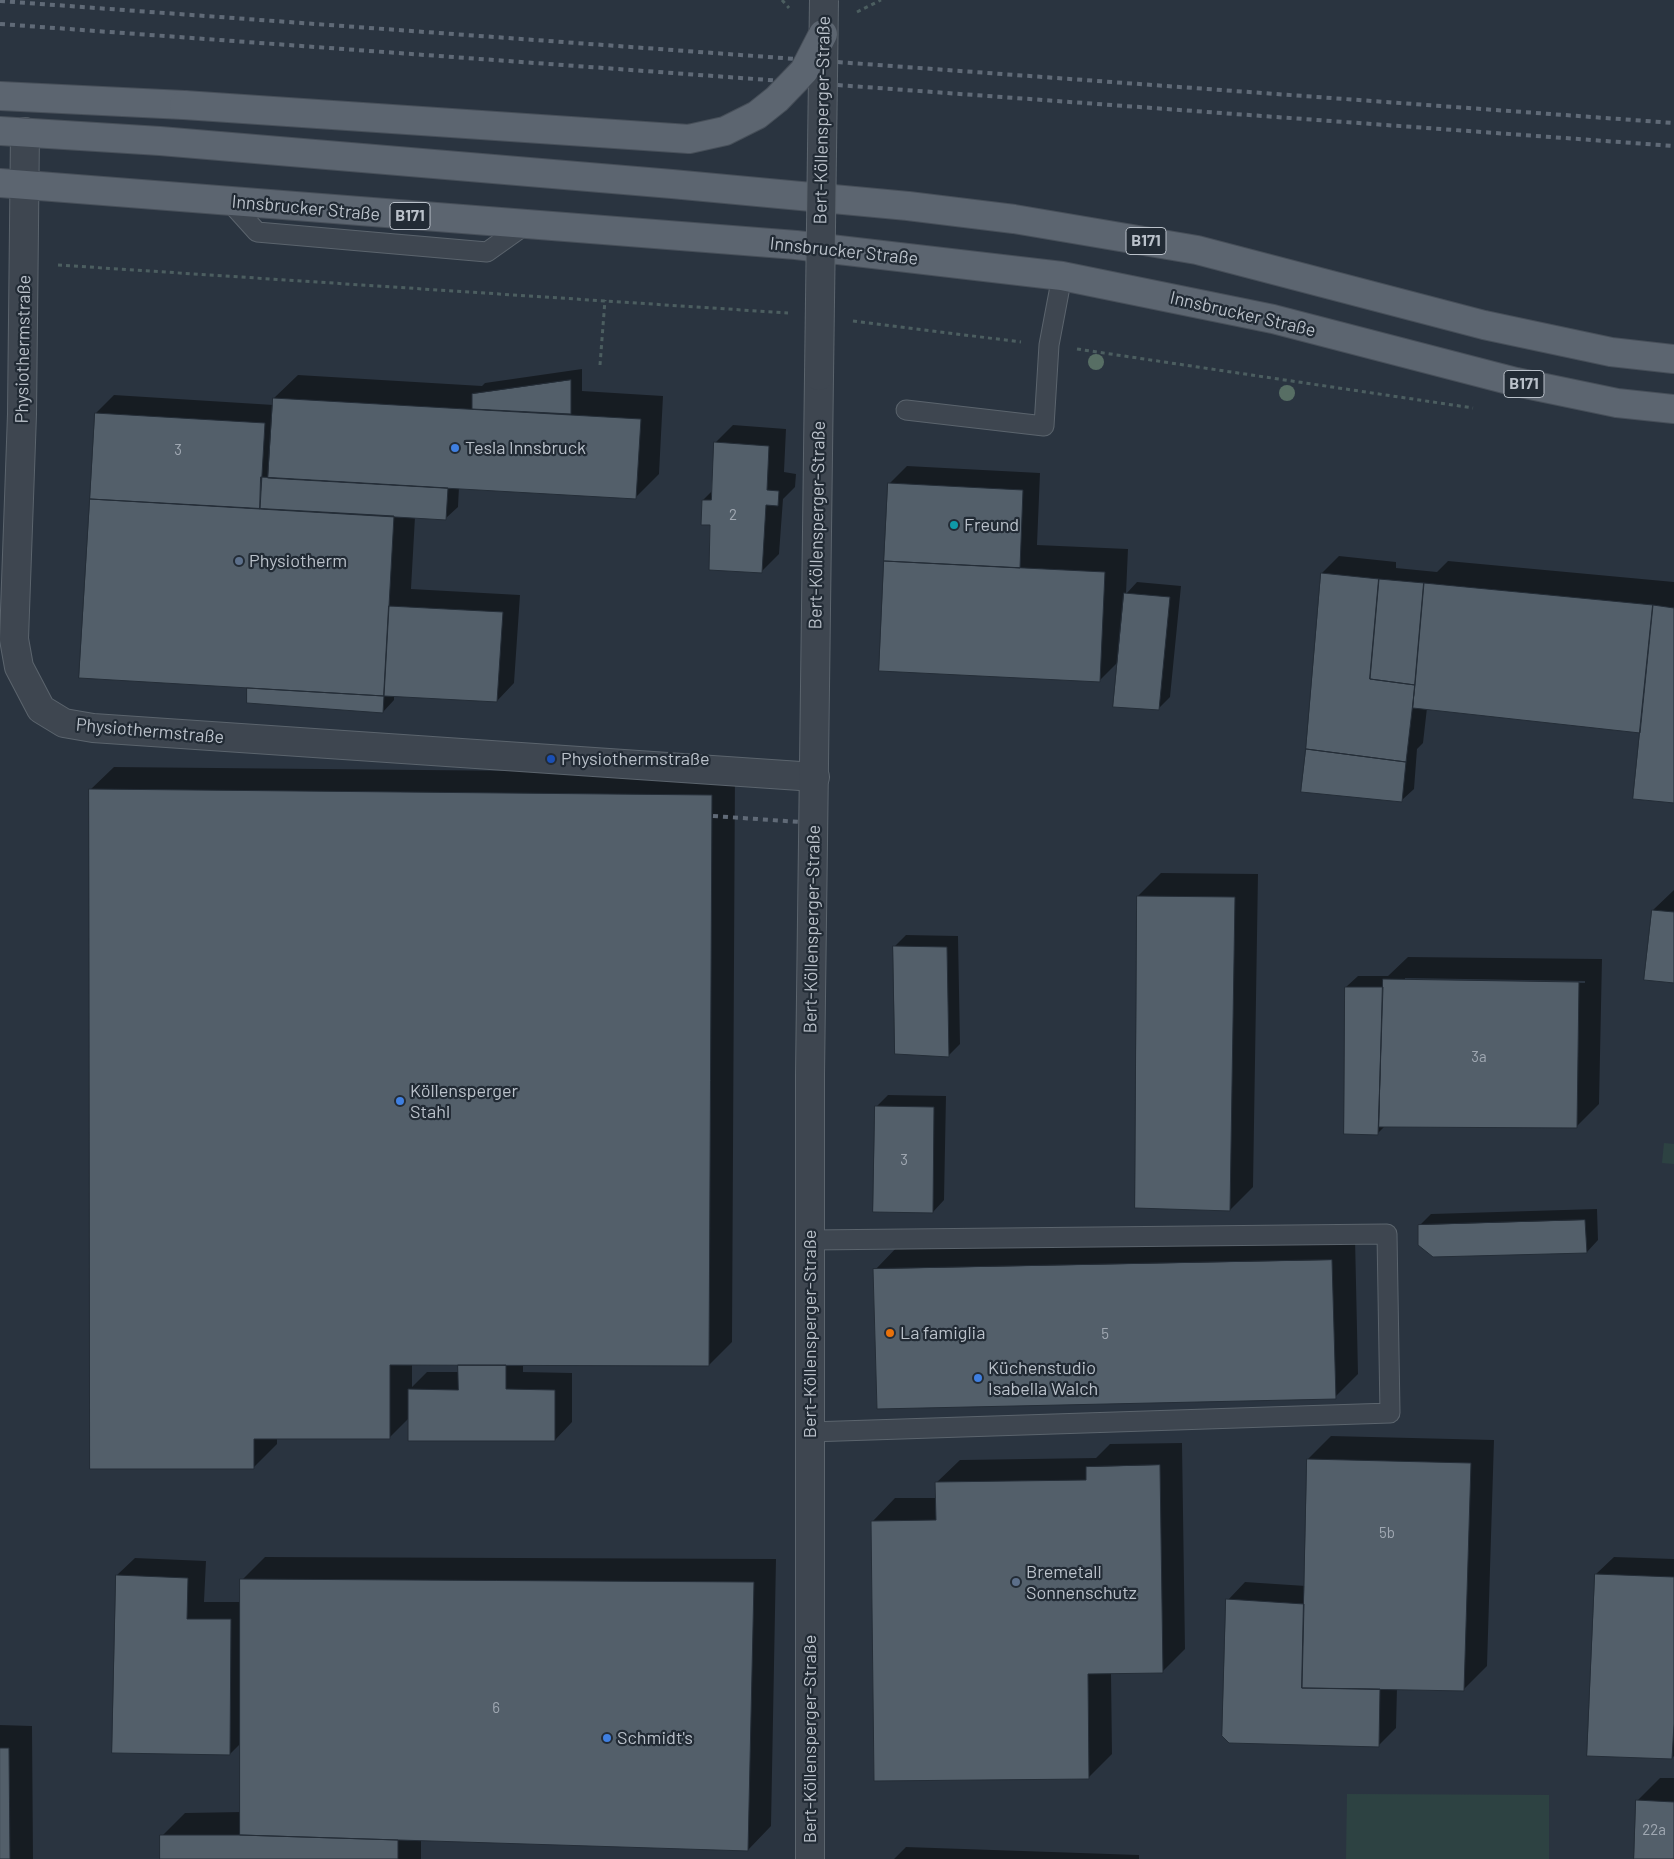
<!DOCTYPE html>
<meta charset="utf-8">
<style>
body{margin:0}
canvas{display:block;background:#2a3440}
</style>
<canvas width="1674" height="1859"></canvas>
<script>
const c = document.querySelector('canvas').getContext('2d');
c.lineJoin = 'round';
function fill(path, color) {
  c.fillStyle = color;
  c.fill(path, 'evenodd');
}
function stroke(path, color, width, dash) {
  c.strokeStyle = color;
  c.lineWidth = width;
  c.lineCap = dash ? 'butt' : 'round';
  c.setLineDash(dash || []);
  c.stroke(path);
}
function label(font, color, halo, rows, align = 'center') {
  c.font = font + ' Barlow,sans-serif';
  c.lineWidth = 4.5;
  c.setLineDash([]);
  c.textBaseline = 'middle';
  c.strokeStyle = halo;
  c.fillStyle = color;
  for (const [text, x, y, turn = 0] of rows) {
    c.save();
    c.translate(x, y);
    c.rotate((+turn || 0) * Math.PI / 180);
    c.textAlign = isNaN(turn) ? turn : align;
    if (halo) c.strokeText(text, 0, 0);
    c.fillText(text, 0, 0);
    c.restore();
  }
}
const green = new Path2D(`
 M 1664,1143 L 1674,1144 L 1674,1164 L 1662,1163 Z
 M 1347,1794 L 1549,1795 L 1549,1859 L 1346,1859 Z`);
const shadow = new Path2D(`
 M 582,369 L 582,391 L 663,396 L 659,474 L 635,498 L 459,487 L 458,507 L 446,518 L 415,517 L 411,589 L 520,595 L 514,683 L 497,701 L 394,695 L 394,700 L 383,712 L 248,702 L 248,687 L 96,413 L 114,395 L 274,405 L 274,398 L 298,375 L 482,386 L 485,383 Z
 M 733,425 L 786,429 L 784,472 L 796,474 L 795,487 L 783,499 L 779,554 L 761,572 L 712,524 L 703,500 L 713,490 L 715,443 Z
 M 907,466 L 1040,473 L 1037,545 L 1128,549 L 1126,594 L 1137,582 L 1181,586 L 1170,697 L 1158,709 L 1119,661 L 1100,680 L 889,484 Z
 M 1339,556 L 1396,562 L 1396,568 L 1437,572 L 1448,561 L 1674,582 L 1674,802 L 1641,732 L 1427,708 L 1423,743 L 1417,749 L 1414,789 L 1402,800 L 1308,749 L 1322,573 Z
 M 114,767 L 735,773 L 732,1342 L 709,1365 L 523,1364 L 523,1372 L 572,1373 L 572,1422 L 555,1440 L 409,1418 L 389,1438 L 277,1438 L 277,1444 L 254,1467 L 90,790 ZM 412,1364 L 459,1364 L 459,1372 L 427,1372 L 412,1387 Z
 M 1161,873 L 1258,874 L 1253,1187 L 1230,1210 L 1138,896 Z
 M 1674,890 L 1674,982 L 1653,910 Z
 M 906,935 L 958,936 L 960,1044 L 948,1056 L 894,947 Z
 M 1408,957 L 1602,959 L 1599,1104 L 1576,1127 L 1385,1126 L 1378,1133 L 1346,987 L 1358,976 L 1388,976 ZM 1405,978 L 1585,981 L 1585,983 L 1405,981 Z
 M 888,1095 L 946,1096 L 944,1200 L 933,1212 L 876,1107 Z
 M 1597,1209 L 1598,1240 L 1587,1252 L 1419,1226 L 1431,1214 Z
 M 1355,1237 L 1358,1374 L 1335,1397 L 875,1270 L 898,1246 Z
 M 1331,1436 L 1494,1440 L 1487,1666 L 1464,1689 L 1397,1688 L 1396,1728 L 1378,1746 L 1228,1600 L 1245,1582 L 1306,1586 L 1308,1459 Z
 M 1182,1443 L 1185,1649 L 1162,1672 L 1111,1672 L 1112,1754 L 1088,1778 L 872,1522 L 895,1498 L 937,1498 L 936,1483 L 960,1460 L 1096,1458 L 1110,1444 Z
 M 265,1557 L 776,1559 L 771,1826 L 748,1850 L 421,1839 L 421,1859 L 161,1859 L 162,1836 L 185,1813 L 242,1812 L 242,1742 L 230,1754 L 117,1575 L 135,1558 L 206,1561 L 204,1602 L 242,1602 L 242,1580 Z
 M 1614,1557 L 1674,1559 L 1674,1756 L 1672,1758 L 1596,1574 Z
 M 0,1725 L 32,1726 L 33,1859 L 0,1859 Z
 M 1660,1778 L 1674,1778 L 1674,1859 L 1635,1859 L 1637,1801 Z
 M 906,1847 L 1139,1855 L 1139,1859 L 894,1859 Z`);
const building = new Path2D(`
 M 571,380 L 571,414 L 472,409 L 472,394 Z
 M 273,398 L 641,419 L 636,499 L 268,478 Z
 M 95,413 L 265,423 L 260,509 L 90,499 Z
 M 714,442 L 769,446 L 767,490 L 779,491 L 778,506 L 766,505 L 762,573 L 709,570 L 710,525 L 701,525 L 702,500 L 711,500 Z
 M 261,477 L 448,488 L 446,520 L 260,509 Z
 M 888,483 L 1023,490 L 1020,568 L 884,561 Z
 M 90,499 L 394,516 L 384,696 L 79,678 Z
 M 884,561 L 1105,572 L 1100,682 L 879,671 Z
 M 1321,573 L 1379,579 L 1370,679 L 1415,685 L 1406,762 L 1306,749 Z
 M 1379,579 L 1424,583 L 1415,685 L 1370,679 Z
 M 1424,583 L 1653,605 L 1640,733 L 1413,708 Z
 M 1124,593 L 1170,597 L 1159,710 L 1113,707 Z
 M 1653,605 L 1674,608 L 1674,803 L 1633,799 Z
 M 389,606 L 503,612 L 497,702 L 384,696 Z
 M 247,688 L 384,696 L 383,713 L 247,703 Z
 M 1306,749 L 1406,762 L 1402,802 L 1301,792 Z
 M 89,789 L 712,795 L 709,1366 L 390,1365 L 390,1439 L 254,1439 L 254,1469 L 90,1469 Z
 M 1137,896 L 1235,897 L 1230,1211 L 1135,1208 Z
 M 1652,910 L 1674,912 L 1674,983 L 1644,980 Z
 M 893,946 L 947,947 L 949,1057 L 895,1054 Z
 M 1383,979 L 1579,982 L 1577,1128 L 1379,1127 Z
 M 1345,987 L 1383,987 L 1378,1135 L 1344,1134 Z
 M 875,1106 L 934,1107 L 933,1213 L 873,1212 Z
 M 1585,1220 L 1587,1253 L 1433,1257 L 1418,1245 L 1418,1225 Z
 M 1332,1260 L 1336,1399 L 877,1409 L 873,1269 Z
 M 458,1365 L 506,1365 L 506,1389 L 555,1390 L 555,1441 L 408,1441 L 408,1389 L 458,1390 Z
 M 1307,1459 L 1471,1463 L 1464,1691 L 1302,1688 Z
 M 1160,1465 L 1163,1673 L 1088,1674 L 1089,1779 L 874,1781 L 871,1521 L 936,1520 L 935,1482 L 1086,1480 L 1086,1467 Z
 M 1595,1574 L 1674,1577 L 1674,1724 L 1672,1759 L 1587,1756 Z
 M 116,1575 L 188,1578 L 187,1619 L 231,1619 L 230,1755 L 112,1753 Z
 M 240,1579 L 754,1582 L 748,1851 L 240,1835 Z
 M 1226,1599 L 1304,1604 L 1302,1688 L 1380,1689 L 1379,1747 L 1229,1743 L 1222,1736 Z
 M 0,1748 L 9,1748 L 10,1859 L 0,1859 Z
 M 1636,1800 L 1674,1802 L 1674,1859 L 1634,1859 Z
 M 160,1835 L 240,1835 L 398,1840 L 398,1859 L 160,1859 Z`);
const path = new Path2D(`
 M 782,0 L 789,8
 M 857,12 L 881,0
 M 58,265 L 788,313
 M 853,321 L 1021,342
 M 1077,349 L 1473,408
 M 600,365 L 605,300`);
const service = new Path2D(`
 M 230,202 L 257,232 L 487,252 L 525,225
 M 906,410 L 1044,426 L 1049,345 L 1062,276
 M 810,1432 L 1390,1413 L 1387,1234 L 810,1240`);
const minor = new Path2D(`
 M 25,132 L 22,414 L 14,639 L 19,667 L 41,709 L 64,723 L 93,728 L 815,777`);
const tertiary = new Path2D(`
 M 810,1859 L 810,1074 L 819,376`);
const primary = new Path2D(`
 M 0,96 L 184,105
 M 0,131 L 160,141 L 672,184 L 908,206 L 1014,219 L 1197,250 L 1484,325 L 1611,352 L 1674,359
 M 0,183 L 796,245 L 1062,276 L 1273,319 L 1516,382 L 1617,403 L 1674,409`);
const rail = new Path2D(`
 M 0,1 L 1674,123
 M 0,24 L 1674,146
 M 713,816 L 800,822`);
const tertiaryBridge = new Path2D(`
 M 819,376 L 824,0`);
const primaryBridge = new Path2D(`
 M 184,105 L 689,139 L 725,131 L 757,115 L 777,99 L 804,71 L 823,34`);
const trees = [
 [1096,362],
 [1287,393]
];
const markers = [
 [455,448,5,"#3f7fe0"],
 [954,525,5,"#0f9aa8"],
 [239,561,5,"#5c6f8a"],
 [551,759,5,"#1a4fb4"],
 [400,1101,5,"#3f7fe0"],
 [890,1333,5,"#e8710a"],
 [978,1378,5,"#3f7fe0"],
 [1016,1582,5,"#5c6f8a"],
 [607,1738,5,"#3f7fe0"]
];
const numberNames = [
 ["3",178,450],
 ["2",733,515],
 ["3a",1479,1057],
 ["3",904,1160],
 ["5",1105,1334],
 ["5b",1387,1533],
 ["6",496,1708],
 ["22a",1654,1830]
];
const shields = [
 [410,216,40],
 [1146,241,40],
 [1524,384,40]
];
const shieldNames = [
 ["B171",410,216],
 ["B171",1146,241],
 ["B171",1524,384]
];
const streetNames = [
 ["Bert-Köllensperger-Straße",822,120,-89],
 ["Innsbrucker Straße",306,208,5],
 ["Innsbrucker Straße",844,251,6],
 ["Innsbrucker Straße",1243,314,13],
 ["Physiothermstraße",23,349,-89],
 ["Bert-Köllensperger-Straße",817,525,-89],
 ["Physiothermstraße",150,731,5],
 ["Bert-Köllensperger-Straße",812,929,-89],
 ["Bert-Köllensperger-Straße",810,1334,-90],
 ["Bert-Köllensperger-Straße",810,1739,-90]
];
const poiNames = [
 ["Tesla Innsbruck",465,448],
 ["Freund",964,525],
 ["Physiotherm",249,561],
 ["Physiothermstraße",561,759],
 ["Köllensperger",410,1091],
 ["Stahl",410,1112],
 ["La famiglia",900,1333],
 ["Küchenstudio",988,1368],
 ["Isabella Walch",988,1389],
 ["Bremetall",1026,1572],
 ["Sonnenschutz",1026,1593],
 ["Schmidt's",617,1738]
];
fill(green, '#2d4242');
fill(shadow, '#0007');
fill(building, '#535f6a');
stroke(building, '#242d37', 1);
stroke(service, '#5b646d', 21);
stroke(minor, '#5b646d', 30);
stroke(tertiary, '#5b646d', 30);
stroke(primary, '#474f59', 30);
stroke(path, '#4c5e60', 3, [4, 4]);
stroke(service, '#3e4650', 19);
stroke(minor, '#3e4650', 28);
stroke(tertiary, '#3e4650', 28);
stroke(primary, '#5c6570', 28);
stroke(rail, '#606a77', 4, [5, 5]);
stroke(tertiaryBridge, '#5b646d', 30, []);
stroke(primaryBridge, '#474f59', 30, []);
stroke(tertiaryBridge, '#3e4650', 28);
stroke(primaryBridge, '#5c6570', 28);
c.fillStyle = '#576e64';
for (const [x, y] of trees) {
  c.beginPath();
  c.arc(x, y, 8, 0, 2 * Math.PI);
  c.fill();
}
for (const [x, y, r, color] of markers) {
  const dot = new Path2D();
  dot.arc(x, y, r, 0, 2 * Math.PI);
  c.fillStyle = color;
  c.fill(dot);
  stroke(dot, '#222b35', 2);
}
label('15px', '#a0a8b2', null, numberNames);
for (const [x, y, w] of shields) {
  const box = new Path2D();
  box.roundRect(x - w / 2, y - 13.5, w, 27, 4);
  c.fillStyle = '#222b35';
  c.fill(box);
  stroke(box, '#bac1ca', 1);
}
label('bold 16px', '#bac1ca', null, shieldNames);
label('18px', '#bac1ca', '#222b35', streetNames);
label('18px', '#bac1ca', '#222b35', poiNames, 'left');
</script>
